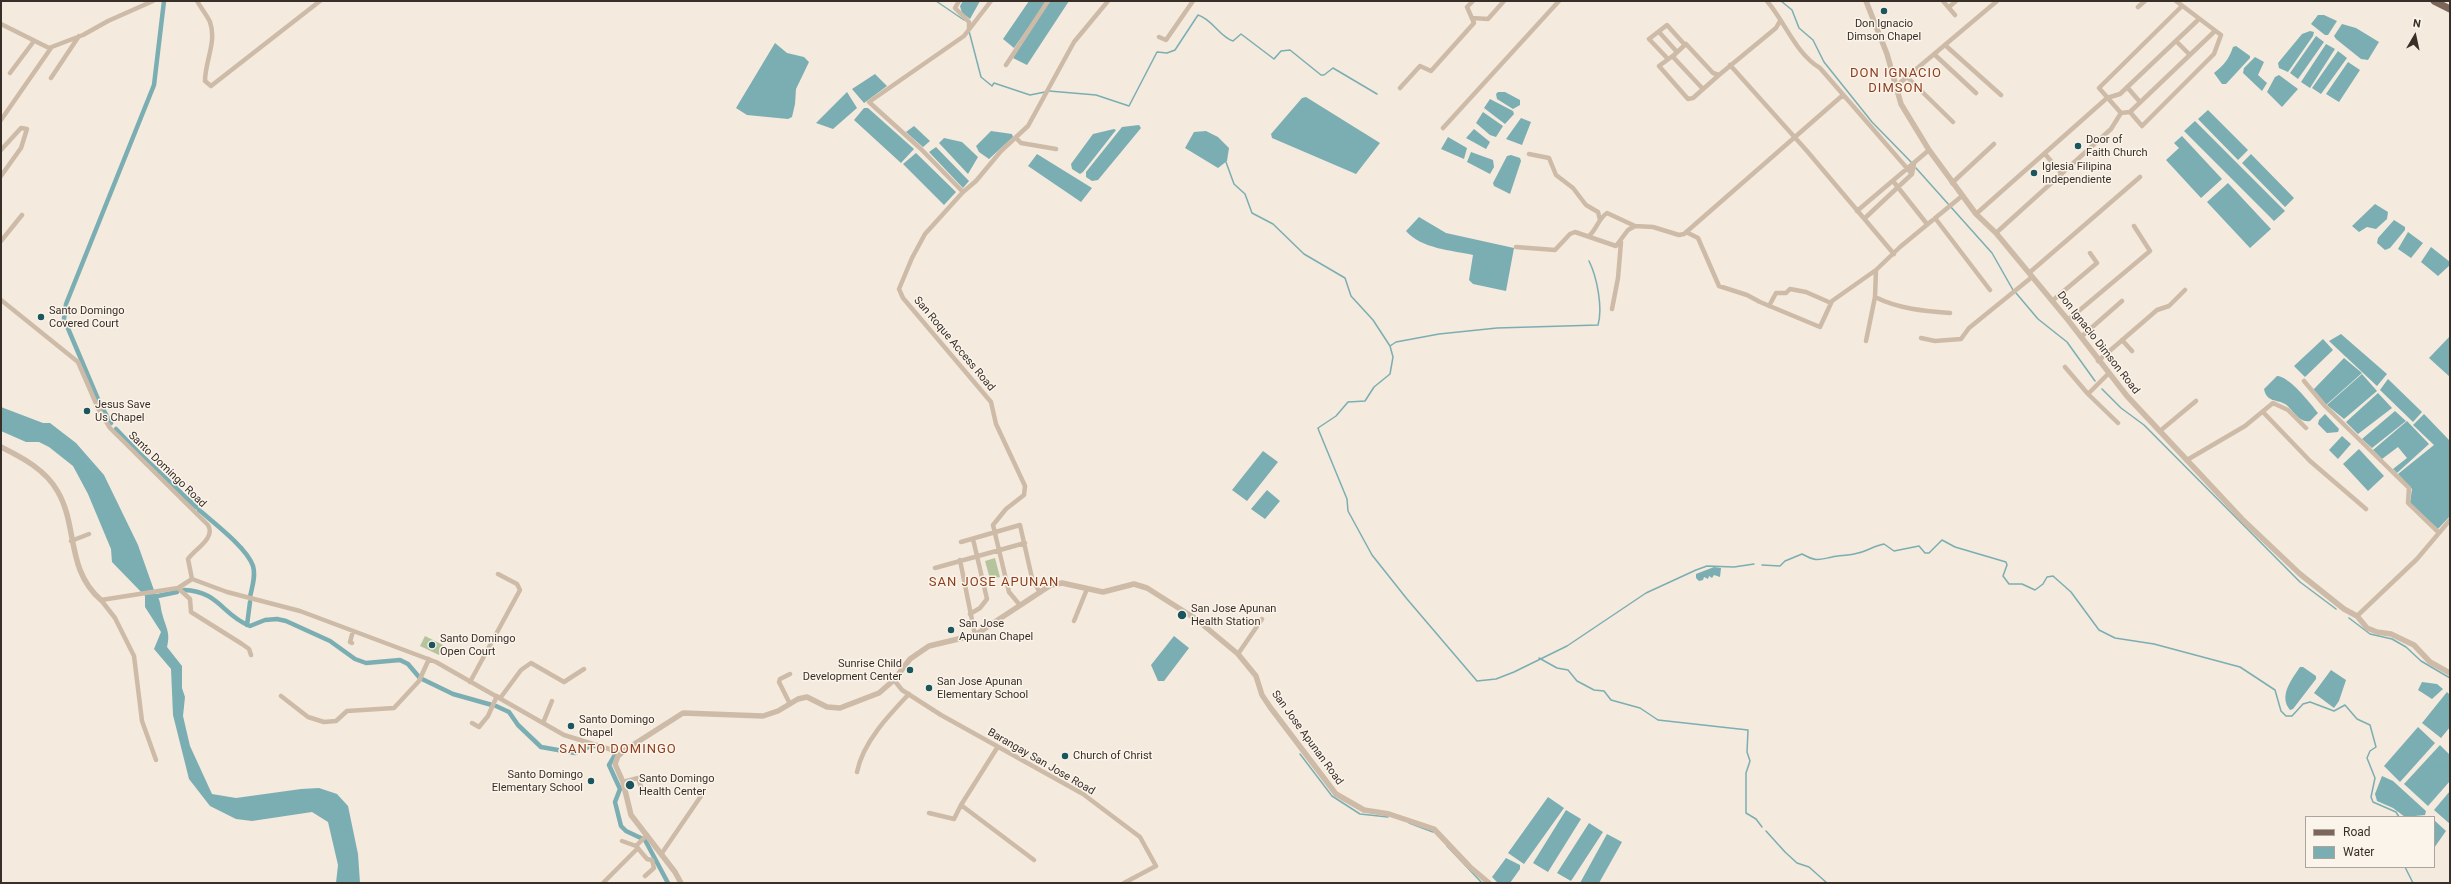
<!DOCTYPE html>
<style>
body{margin:0}
#map{position:relative;width:2451px;height:884px;overflow:hidden;background:#f4eadd;font-family:Roboto,sans-serif}
canvas{display:block}
.frame{position:absolute;inset:0;border:2px solid #392f29;pointer-events:none}
.legend{position:absolute;left:2305px;top:816px;width:130px;height:52px;box-sizing:border-box;background:#fbf4ea;border:1px solid #ada59d;margin:0;padding:5px 7px;list-style:none;font-size:12px;color:#392f29}
.legend li{display:flex;align-items:center;gap:8px;height:20px}
.legend b{width:20px;border:1px solid #ada59d}
.north{position:absolute;left:2395px;top:16px;width:40px;height:40px;-webkit-text-stroke:3px #fbf4ea;paint-order:stroke;rotate:9deg;font-size:11px;font-weight:700;line-height:16px;text-align:center;color:#392f29}
.north::after{content:'';display:block;margin:auto;width:14px;height:18px;background:#392f29;clip-path:polygon(50% 0,100% 100%,50% 72%,0 100%)}
</style>
<div id="map">
<canvas width="2451" height="884"></canvas>
<div class="frame"></div>
<ul class="legend">
<li><b style="height:5px;background:#7c6659"></b>Road</li>
<li><b style="height:11px;background:#7aaeb3"></b>Water</li>
</ul>
<div class="north">N</div>
</div>
<script>
const c = document.querySelector('canvas').getContext('2d');
c.lineJoin = 'round';
function fill(path, color) {
  c.fillStyle = color;
  c.fill(path, 'evenodd');
}
function stroke(path, color, width, dash) {
  c.strokeStyle = color;
  c.lineWidth = width;
  c.lineCap = dash ? 'butt' : 'round';
  c.setLineDash(dash || []);
  c.stroke(path);
}
function label(font, color, halo, rows, align = 'center') {
  c.font = font + ' Roboto,sans-serif';
  c.lineWidth = 3;
  c.setLineDash([]);
  c.textBaseline = 'middle';
  c.strokeStyle = halo;
  c.fillStyle = color;
  for (const [text, x, y, turn = 0] of rows) {
    c.save();
    c.translate(x, y);
    c.rotate((+turn || 0) * Math.PI / 180);
    c.textAlign = isNaN(turn) ? turn : align;
    if (halo) c.strokeText(text, 0, 0);
    c.fillText(text, 0, 0);
    c.restore();
  }
}
const green = new Path2D(`
 M 995,558 L 1000,577 L 990,579 L 985,561 Z
 M 425,636 L 443,645 L 439,655 L 420,646 Z`);
const water = new Path2D(`
 M 963,1 L 980,1 L 970,19 L 962,13 L 960,6 Z
 M 1029,1 L 1047,1 L 1014,48 L 1003,39 Z
 M 1049,1 L 1069,1 L 1027,65 L 1013,58 Z
 M 2318,15 L 2324,15 L 2337,21 L 2328,35 L 2325,35 L 2311,24 Z
 M 2342,24 L 2356,28 L 2379,42 L 2368,60 L 2361,59 L 2336,39 L 2334,36 Z
 M 2310,31 L 2314,32 L 2313,36 L 2288,72 L 2279,68 L 2278,63 L 2302,34 Z
 M 2316,36 L 2324,42 L 2298,79 L 2290,73 Z
 M 775,43 L 787,53 L 804,57 L 809,62 L 796,89 L 795,104 L 792,117 L 788,119 L 747,115 L 736,108 Z
 M 2326,44 L 2335,49 L 2310,88 L 2301,82 Z
 M 2236,46 L 2250,56 L 2250,58 L 2226,84 L 2222,84 L 2214,73 C 2224,65 2229,59 2233,47 Z
 M 2338,51 L 2347,58 L 2321,94 L 2312,88 Z
 M 2255,57 L 2264,62 L 2258,75 L 2267,83 L 2262,91 L 2243,73 L 2244,68 Z
 M 2348,62 L 2360,70 L 2339,102 L 2326,94 Z
 M 875,74 L 887,86 L 864,103 L 852,89 Z
 M 2279,75 L 2298,89 L 2282,107 L 2267,92 L 2275,77 Z
 M 847,92 L 857,108 L 833,129 L 816,123 Z
 M 1498,92 L 1505,92 L 1520,100 L 1520,105 L 1513,109 L 1497,99 L 1496,94 Z
 M 1306,97 L 1380,143 L 1356,174 L 1272,138 L 1271,134 L 1302,98 Z
 M 1490,99 L 1513,111 L 1514,114 L 1505,124 L 1484,108 Z
 M 864,108 L 868,108 L 914,149 L 901,163 L 854,120 Z
 M 2208,110 L 2248,150 L 2238,160 L 2198,119 Z
 M 1483,112 L 1503,126 L 1496,137 L 1490,135 L 1476,123 Z
 M 1521,118 L 1531,122 L 1522,145 L 1506,139 Z
 M 2195,121 L 2285,211 L 2274,221 L 2184,131 Z
 M 1139,125 L 1141,128 L 1098,180 L 1092,181 L 1086,177 L 1086,172 L 1122,127 Z
 M 914,126 L 930,141 L 923,147 L 906,132 Z
 M 1114,129 L 1116,130 L 1083,172 L 1080,174 L 1072,169 L 1071,164 L 1093,134 Z
 M 1474,129 L 1490,142 L 1486,149 L 1466,138 Z
 M 991,131 L 1012,134 L 1013,137 L 989,159 L 979,152 L 976,146 Z
 M 1206,131 L 1218,137 L 1229,148 L 1227,161 L 1218,168 L 1185,148 L 1194,132 Z
 M 2182,136 L 2222,179 L 2201,198 L 2166,160 L 2179,148 L 2174,143 Z
 M 1448,137 L 1467,148 L 1464,159 L 1441,149 Z
 M 944,138 L 962,142 L 978,157 L 968,174 L 939,143 Z
 M 936,147 L 969,181 L 963,188 L 929,152 Z
 M 1471,152 L 1493,160 L 1494,167 L 1490,174 L 1467,162 Z
 M 916,153 L 956,192 L 944,205 L 903,164 Z
 M 1037,154 L 1092,188 L 1081,202 L 1028,166 Z
 M 2251,154 L 2294,198 L 2285,207 L 2242,163 Z
 M 1511,155 L 1520,158 L 1521,161 L 1510,194 L 1494,186 L 1493,183 L 1507,156 Z
 M 2228,183 L 2271,229 L 2250,248 L 2207,202 Z
 M 2375,204 L 2388,212 L 2387,219 L 2376,229 L 2367,227 L 2359,232 L 2352,226 Z
 M 1419,217 L 1446,233 L 1514,248 L 1506,291 L 1473,284 L 1469,280 L 1473,255 C 1451,250 1422,249 1406,231 Z
 M 2394,220 L 2405,227 L 2405,230 L 2390,248 L 2385,250 L 2377,243 L 2378,238 Z
 M 2408,232 L 2423,243 L 2411,258 L 2398,249 Z
 M 2431,247 L 2450,262 L 2450,265 L 2438,276 L 2421,262 Z
 M 2341,334 L 2387,374 L 2377,386 L 2329,341 Z
 M 2450,336 L 2450,377 L 2429,358 Z
 M 2323,339 L 2333,350 L 2305,377 L 2294,366 Z
 M 2344,358 L 2362,373 L 2326,405 L 2313,390 Z
 M 2362,374 L 2377,391 L 2344,419 L 2327,405 Z
 M 2277,376 C 2289,376 2310,403 2318,413 L 2310,421 C 2298,423 2294,410 2285,404 C 2277,399 2267,403 2264,389 Z
 M 2388,379 L 2422,412 L 2413,422 L 2380,390 Z
 M 2378,393 L 2392,408 L 2358,434 L 2346,422 Z
 M 1,407 L 43,423 L 50,423 L 76,443 L 104,475 L 138,545 L 155,593 C 161,600 160,605 162,613 C 165,626 171,632 167,647 L 182,666 L 182,688 L 185,697 L 183,716 L 190,746 L 212,794 L 236,798 L 301,789 L 319,788 L 337,794 L 348,806 L 358,854 L 360,883 L 336,883 L 338,865 L 328,822 L 312,812 L 252,821 L 236,819 L 210,806 L 189,779 L 173,715 L 171,669 L 154,649 L 161,632 L 145,607 L 145,596 L 112,562 L 111,549 L 88,494 L 73,466 L 49,447 L 39,442 L 26,442 L 1,431 Z
 M 2395,411 L 2406,421 L 2372,448 L 2362,439 Z
 M 2325,414 L 2339,429 L 2338,432 L 2327,433 L 2318,424 L 2319,420 Z
 M 2424,414 L 2450,441 L 2450,516 L 2438,529 L 2410,503 L 2412,489 L 2398,474 L 2434,445 L 2413,425 Z
 M 2407,421 L 2429,444 L 2397,473 L 2393,469 L 2407,458 L 2398,447 L 2382,459 L 2373,450 Z
 M 2342,436 L 2351,444 L 2338,459 L 2329,450 Z
 M 2359,449 L 2384,476 L 2368,491 L 2343,464 Z
 M 1263,451 L 1278,462 L 1247,501 L 1232,490 Z
 M 1267,490 L 1280,501 L 1265,519 L 1251,509 Z
 M 1714,567 L 1721,568 L 1720,577 L 1714,575 L 1712,578 L 1709,576 L 1708,579 L 1704,577 L 1703,580 L 1699,581 L 1696,578 L 1696,574 Z
 M 1174,636 L 1189,648 L 1164,681 L 1158,681 L 1151,665 Z
 M 2300,667 L 2303,667 L 2316,676 L 2316,679 L 2293,709 L 2290,710 C 2278,696 2292,679 2300,667 Z
 M 2331,670 L 2346,680 L 2339,701 L 2334,708 L 2314,693 Z
 M 2422,682 L 2437,684 L 2443,689 L 2432,699 L 2418,690 Z
 M 2447,692 L 2450,695 L 2450,727 L 2441,738 L 2422,723 Z
 M 2418,727 L 2435,743 L 2400,782 L 2384,766 Z
 M 2440,745 L 2450,755 L 2450,781 L 2428,806 L 2404,784 Z
 M 2382,776 L 2393,781 L 2426,811 L 2425,815 L 2405,817 L 2393,808 L 2377,801 L 2375,794 Z
 M 2450,791 L 2450,824 L 2434,810 Z
 M 1548,797 L 1564,808 L 1524,864 L 1508,853 Z
 M 1566,810 L 1581,819 L 1548,872 L 1533,863 Z
 M 2434,820 L 2446,831 L 2434,848 Z
 M 1589,823 L 1603,832 L 1571,881 L 1557,873 Z
 M 1607,834 L 1622,842 L 1599,883 L 1580,883 Z
 M 1506,858 L 1520,865 L 1520,869 L 1510,883 L 1498,883 L 1492,877 Z`);
const stream = new Path2D(`
 M 936,1 L 964,20
 M 1781,1 L 1792,10 L 1799,28 L 1813,40 L 1824,62 L 1872,122 L 1912,163
 M 969,31 L 981,77 L 992,86 L 994,83 L 1030,95 L 1045,92
 M 1049,91 L 1096,95 L 1129,106 L 1157,52 L 1167,53 L 1175,50 L 1198,15 C 1212,19 1220,37 1233,41 L 1241,34 L 1274,59 L 1281,51 L 1290,50 L 1321,75 L 1324,75 L 1333,68 L 1377,94
 M 1226,162 L 1234,184 L 1245,194 L 1252,213 L 1273,224 L 1304,254 L 1345,278 L 1351,296 L 1373,320 L 1390,346 L 1396,342 L 1439,334 L 1497,328 L 1598,325 C 1603,308 1597,277 1589,261
 M 1916,168 L 1992,253 L 2013,290
 M 2016,293 L 2038,319 L 2067,342 L 2095,381
 M 1390,346 L 1393,357 L 1390,374 L 1374,387 L 1365,401 L 1348,402 L 1336,416 L 1318,428 L 1319,431 L 1347,499 L 1348,511 L 1372,555 L 1407,599 L 1477,681 L 1496,679 L 1514,672 L 1567,646 L 1646,593 L 1696,570 L 1707,566 L 1734,567 L 1754,564
 M 2102,389 L 2121,408 L 2144,425 L 2300,582 L 2336,609
 M 1762,565 L 1780,566 L 1785,561 L 1802,554 C 1817,562 1818,560 1832,557 C 1840,555 1849,556 1858,553 C 1868,551 1873,546 1884,544 L 1894,551 L 1919,546 L 1925,553 L 1929,553 L 1942,540 L 1955,547 L 2006,562 L 2007,565 L 2003,576 L 2009,584 L 2022,584 L 2035,590 L 2043,584 L 2047,577 L 2053,576 L 2071,592 L 2099,630 L 2115,638 L 2154,644 L 2240,667 L 2275,690 L 2281,711 L 2286,716 L 2292,716 L 2303,704 L 2310,702 L 2334,711 L 2345,705 L 2357,719 L 2370,725 L 2376,747 L 2370,751 L 2367,758 L 2375,778 L 2371,797 L 2373,802 L 2396,812 L 2399,817
 M 2349,618 L 2370,634 L 2392,639 L 2406,647 L 2421,661 L 2450,678
 M 1539,658 L 1557,668 L 1568,670 L 1577,681 L 1594,690 L 1604,691 L 1611,700 L 1640,708 L 1658,720 L 1748,730 L 1747,752 L 1750,761 L 1746,773 L 1746,813 L 1756,819 L 1762,827
 M 1300,754 L 1332,796 L 1360,814 L 1388,817
 M 1409,823 L 1433,832
 M 1766,831 L 1785,852 L 1797,863 L 1809,867 L 1827,883
 M 1447,846 L 1482,883
 M 2405,867 L 2413,883`);
const canal = new Path2D(`
 M 100,404 L 64,319 L 66,304 L 154,85 L 164,1
 M 103,409 L 111,423
 M 116,429 L 139,453
 M 140,454 L 196,507
 M 199,510 C 214,523 247,548 253,566 C 256,576 252,587 250,597
 M 184,590 C 219,591 222,615 250,626 L 265,620 L 277,619 L 286,621 L 330,641 L 355,659 L 366,663 L 400,660 L 408,664 L 419,677
 M 153,597 L 177,592
 M 247,625 L 250,602
 M 422,679 L 453,694 L 492,705
 M 496,706 L 509,712 L 518,725 L 541,747 L 575,753 L 591,746 L 596,746
 M 611,750 L 615,755 L 609,765 L 620,789 L 615,802 L 621,826 L 626,831 L 645,840 L 668,883`);
const minor = new Path2D(`
 M 197,1 C 201,8 207,15 210,22 C 217,42 205,61 205,81 L 211,86 L 320,1
 M 959,1 L 955,8 L 969,22 L 969,29
 M 1767,1 C 1785,22 1796,54 1820,68 L 1912,174
 M 1943,1 L 1955,15
 M 2182,6 L 2099,88 L 2121,113 L 2130,112 L 2215,31
 M 1949,7 L 1956,1
 M 2138,7 L 2145,1
 M 1472,18 L 1488,19 L 1504,1
 M 1,24 L 49,48 L 83,35 L 108,21 L 153,1
 M 1659,32 L 1677,52
 M 1159,37 L 1166,40 L 1193,1
 M 2176,41 L 2190,55
 M 1945,45 L 2001,95
 M 1934,54 L 1976,93
 M 1674,55 L 1659,66 L 1688,99 L 1693,98 L 1719,75
 M 1668,59 L 1649,39 L 1667,25 L 1685,45
 M 1006,65 L 1048,1
 M 1730,65 L 1807,151 L 1894,254
 M 10,73 L 34,41
 M 1907,77 L 1953,122
 M 51,78 L 79,36
 M 1895,87 L 1997,1
 M 2127,87 L 2140,102
 M 1400,88 L 1420,66 L 1431,71 L 1474,23 L 1467,7 L 1473,1
 M 1703,89 L 1674,58 L 1674,55 L 1686,44 L 1713,73 L 1719,75 L 1776,28 L 1780,21
 M 2130,112 L 2142,126 L 2214,54 L 2221,35 L 2176,1
 M 1,120 L 51,48
 M 1443,128 L 1559,1
 M 1016,138 L 1021,143 L 1056,149
 M 1,150 L 21,128 L 27,129 L 21,148 L 1,176
 M 1529,154 L 1549,158 L 1556,175 L 1573,188 L 1586,205 L 1598,212 L 1600,220
 M 2045,154 L 2062,174
 M 1893,181 L 1927,224
 M 1952,183 L 1994,144
 M 963,192 L 921,149 L 869,102 L 964,36 L 991,1
 M 1857,211 L 1929,150
 M 1976,214 L 2107,98 L 2120,94 L 2199,19
 M 1865,218 L 1912,174 L 1914,164
 M 1935,218 L 1990,290
 M 1686,232 L 1698,238 L 1719,286 L 1747,295 L 1760,302 L 1820,327 L 1832,301 L 1876,270 L 1900,247 L 1962,196
 M 1996,233 L 2111,129 L 2121,113
 M 1589,236 C 1597,229 1598,219 1607,213 L 1635,226 L 1653,227 L 1679,235 L 1684,234 L 1843,95
 M 1,241 L 22,215
 M 1516,247 L 1555,250 L 1570,234 L 1575,232 L 1616,246 L 1628,230 L 1635,226
 M 2029,273 L 2140,177
 M 1875,297 C 1899,309 1924,311 1950,313
 M 1,300 L 78,362 L 98,408 L 110,428 L 208,525 C 216,538 195,549 188,559 L 192,579
 M 2052,301 L 2097,263 L 2090,253
 M 1769,306 L 1776,293 L 1786,293 L 1790,289 L 1806,292 L 1831,303
 M 1612,309 L 1618,278 L 1621,242
 M 2068,320 L 2150,251 L 2134,226
 M 2081,337 L 2122,301
 M 1921,338 L 1935,341 L 1961,339 L 1969,328 L 2032,277
 M 2122,340 L 2132,351
 M 1866,341 L 1875,297 L 1876,270
 M 2098,361 L 2157,310 L 2169,306 L 2185,290
 M 2065,367 L 2088,394 L 2118,423
 M 2304,381 L 2325,406 L 2409,488 L 2408,503 L 2438,532
 M 2088,394 L 2108,374
 M 2263,412 L 2310,461 L 2366,509
 M 2160,431 L 2196,401
 M 2187,460 L 2245,426 L 2273,403 L 2288,410 L 2306,428
 M 71,541 L 89,534
 M 961,542 L 1020,525 L 1032,578 L 1039,591
 M 960,560 L 975,635
 M 935,568 L 1025,543
 M 192,579 L 227,592 L 300,611 L 436,662 L 564,735 L 622,753
 M 178,588 L 190,599 L 191,612 L 242,644 L 249,649 L 251,655
 M 101,600 L 115,618 L 134,656 L 142,721 L 156,760
 M 101,600 L 178,588 L 192,579
 M 1019,604 L 1009,592 L 993,525 L 1006,509 L 1024,495 L 1025,486 L 996,424 L 991,402 L 903,298 L 899,289 L 912,258 L 925,234 L 963,192 L 976,181 L 1001,151 L 1028,126 L 1074,42 L 1108,1
 M 970,614 L 980,608 L 987,599 L 973,539
 M 2357,616 L 2417,559 L 2450,520
 M 1074,621 L 1087,589
 M 352,643 L 350,642 L 353,631
 M 1238,654 L 1262,619
 M 894,680 L 902,690 L 941,715 L 1083,794 L 1140,837 L 1156,866 L 1124,883
 M 470,682 L 520,590 L 517,584 L 498,574
 M 281,696 L 308,717 L 324,722 L 336,721 L 347,711 L 394,708 L 419,681 L 429,659
 M 501,697 L 521,670 L 531,663 L 564,682 L 584,669
 M 790,704 L 779,682 L 780,679 L 790,674
 M 472,723 L 479,727 L 488,716 L 497,696
 M 543,723 L 552,701
 M 857,772 C 863,742 889,715 909,694
 M 623,782 L 638,778 L 643,793
 M 961,805 L 1034,860
 M 929,813 L 954,819 L 961,805 L 997,748
 M 622,841 L 636,846
 M 662,853 L 701,796
 M 645,876 L 654,868 L 652,860 L 647,859 L 636,846 L 647,835
 M 603,883 L 638,848`);
const tertiary = new Path2D(`
 M 1866,1 L 1887,54 L 1901,104 L 1929,150 L 1976,214 L 1996,233 L 2068,320 L 2127,396 L 2242,519 L 2300,574 L 2344,609 L 2357,616 L 2367,628 L 2377,632 L 2391,634 L 2414,645 L 2430,662 L 2450,673
 M 1,447 C 23,458 46,470 58,492 C 78,527 66,570 101,600
 M 681,883 L 675,872 L 631,815 L 623,782 L 615,764 L 618,756 L 625,750 L 683,713 L 763,716 L 778,711 L 798,699 L 807,697 L 827,707 L 840,708 L 879,693 L 894,680 L 910,659 L 929,646 L 975,635 L 1051,585 L 1062,583 L 1103,592 L 1134,584 L 1147,588 L 1196,619 L 1238,654 L 1256,676 L 1262,695 L 1270,707 L 1336,794 L 1364,810 L 1389,814 L 1434,829 L 1470,867 L 1489,883`);
const primary = new Path2D(`
 M 2434,1 L 2450,9`);
const markers = [
 [1884,11,4,"#1b565e"],
 [2078,146,4,"#1b565e"],
 [2034,173,4,"#1b565e"],
 [41,317,4,"#1b565e"],
 [87,411,4,"#1b565e"],
 [1182,615,5,"#1b565e"],
 [951,630,4,"#1b565e"],
 [432,645,4,"#1b565e"],
 [910,670,4,"#1b565e"],
 [929,688,4,"#1b565e"],
 [571,726,4,"#1b565e"],
 [1065,756,4,"#1b565e"],
 [591,781,4,"#1b565e"],
 [630,785,5,"#1b565e"]
];
const poiNames = [
 ["Don Ignacio",1884,24,"center"],
 ["Dimson Chapel",1884,37,"center"],
 ["Door of",2086,140],
 ["Faith Church",2086,153],
 ["Iglesia Filipina",2042,167],
 ["Independiente",2042,180],
 ["Santo Domingo",49,311],
 ["Covered Court",49,324],
 ["Jesus Save",95,405],
 ["Us Chapel",95,418],
 ["San Jose Apunan",1191,609],
 ["Health Station",1191,622],
 ["San Jose",959,624],
 ["Apunan Chapel",959,637],
 ["Santo Domingo",440,639],
 ["Open Court",440,652],
 ["Sunrise Child",902,664,"right"],
 ["Development Center",902,677,"right"],
 ["San Jose Apunan",937,682],
 ["Elementary School",937,695],
 ["Santo Domingo",579,720],
 ["Chapel",579,733],
 ["Church of Christ",1073,756],
 ["Santo Domingo",583,775,"right"],
 ["Elementary School",583,788,"right"],
 ["Santo Domingo",639,779],
 ["Health Center",639,792]
];
const streetNames = [
 ["Don Ignacio Dimson Road",2098,343,52],
 ["San Roque Access Road",954,344,50],
 ["Santo Domingo Road",167,470,44],
 ["San Jose Apunan Road",1307,738,54],
 ["Barangay San Jose Road",1041,762,30]
];
const quarterNames = [
 ["DON IGNACIO",1896,74],
 ["DIMSON",1896,89],
 ["SAN JOSE APUNAN",994,583],
 ["SANTO DOMINGO",618,750]
];
fill(green, '#b5c49c');
fill(water, '#7aaeb3');
stroke(stream, '#7aaeb3', 1.5);
stroke(canal, '#7aaeb3', 4.5);
stroke(minor, '#cdbba8', 4.5);
stroke(tertiary, '#cdbba8', 5.5);
stroke(primary, '#7c6659', 7);
for (const [x, y, r, color] of markers) {
  const dot = new Path2D();
  dot.arc(x, y, r, 0, 2 * Math.PI);
  c.fillStyle = color;
  c.fill(dot);
  stroke(dot, '#fbf4ea', 1.5);
}
label('11px', '#392f29', '#fbf4ea', poiNames, 'left');
label('11px', '#392f29', '#fbf4ea', streetNames);
c.letterSpacing = '1px';
label('13px', '#8d3d1d', '#fbf4ea', quarterNames);
c.letterSpacing = '0px';
</script>
